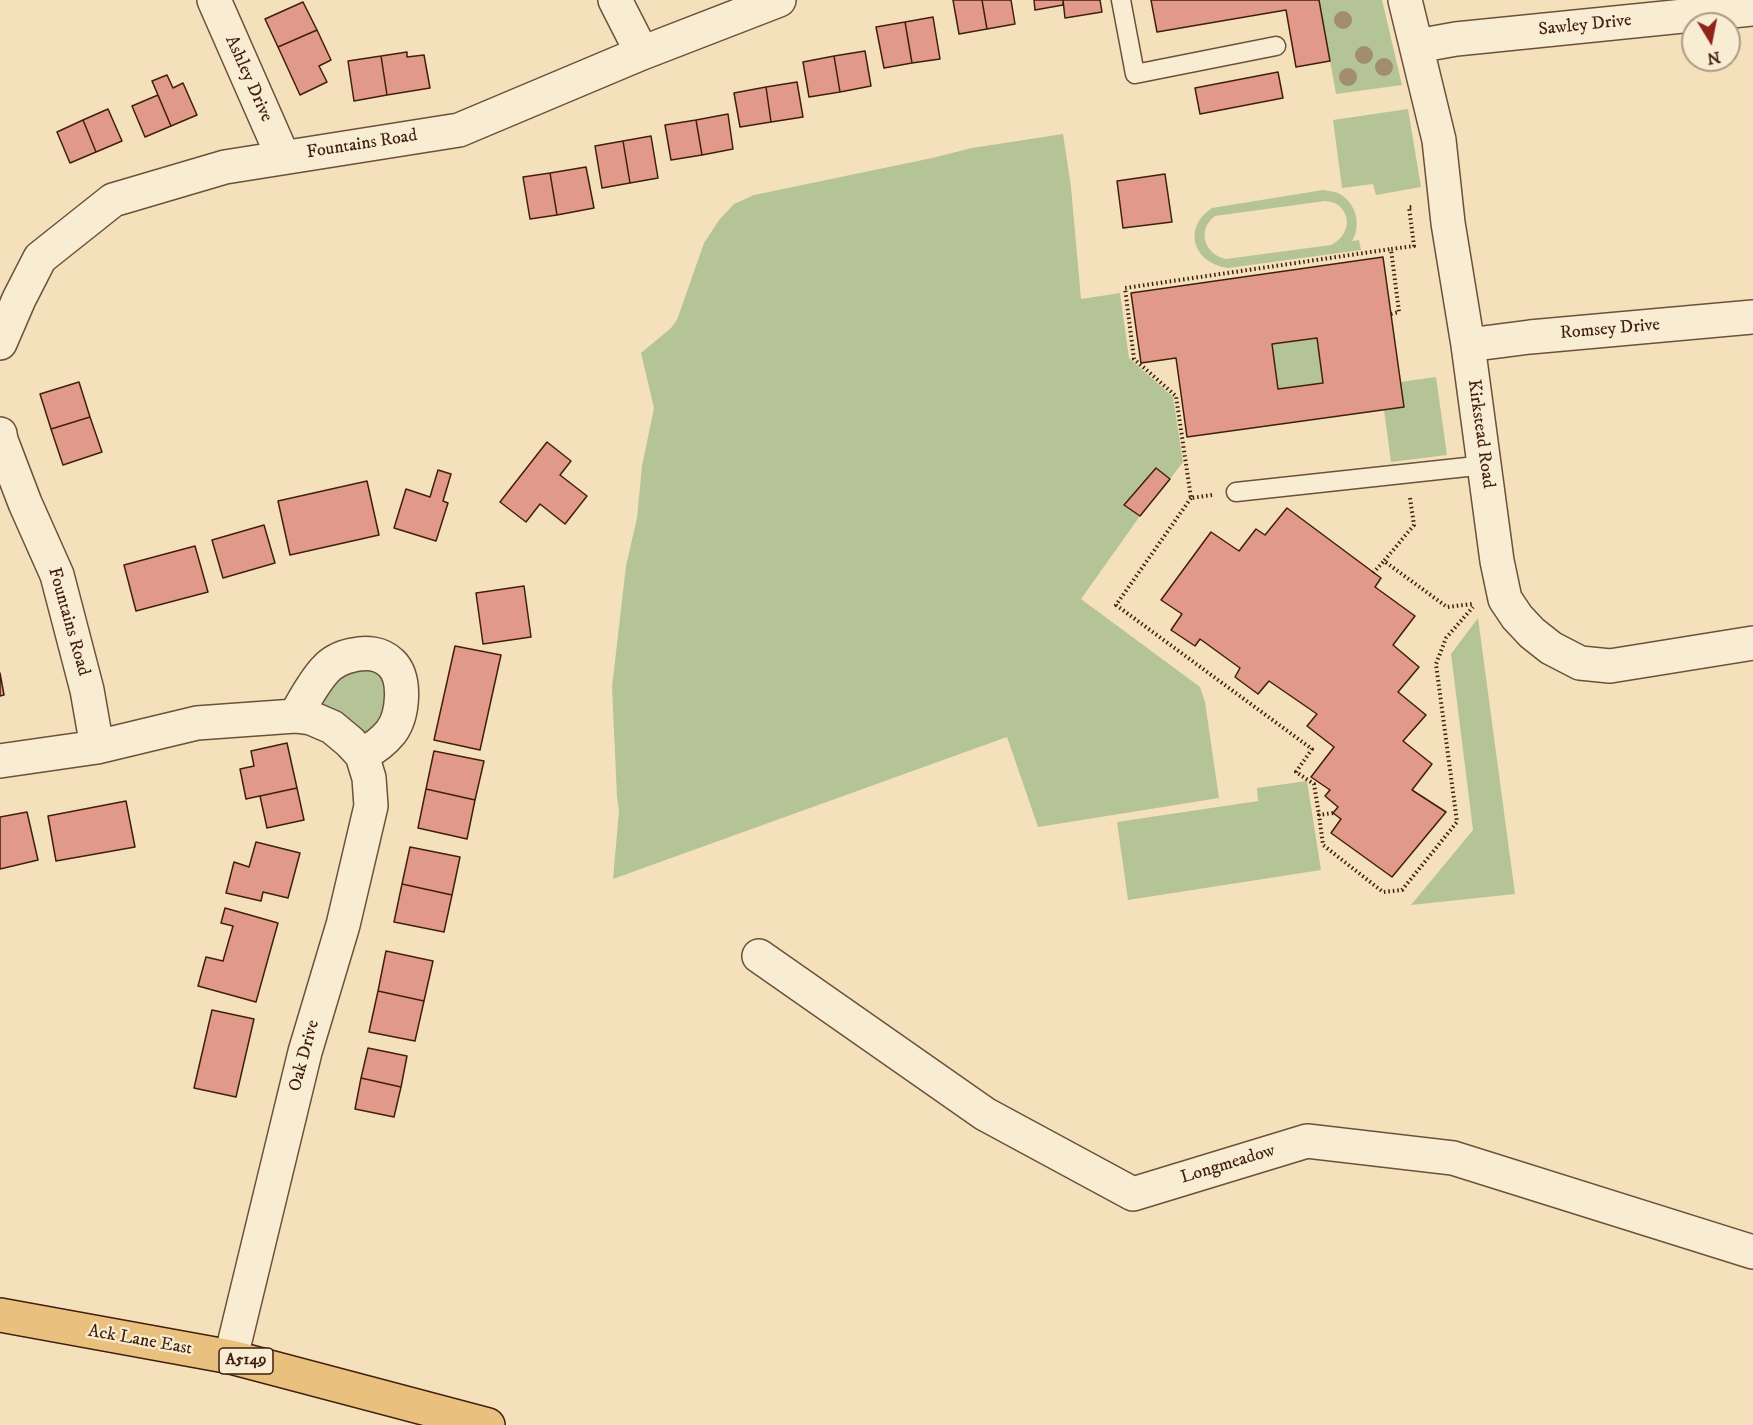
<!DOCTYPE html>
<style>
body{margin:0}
#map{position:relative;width:1753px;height:1425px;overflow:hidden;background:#f4e1bb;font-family:"IM FELL DW Pica",serif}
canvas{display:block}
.north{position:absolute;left:1681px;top:12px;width:60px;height:60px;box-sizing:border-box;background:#f8ecd3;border:2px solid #ae9a84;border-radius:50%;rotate:170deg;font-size:16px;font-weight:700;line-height:24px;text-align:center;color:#401f0e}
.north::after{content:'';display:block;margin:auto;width:21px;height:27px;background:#8f2418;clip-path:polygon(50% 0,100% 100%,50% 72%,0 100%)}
</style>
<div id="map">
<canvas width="1753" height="1425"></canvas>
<div class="north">N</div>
</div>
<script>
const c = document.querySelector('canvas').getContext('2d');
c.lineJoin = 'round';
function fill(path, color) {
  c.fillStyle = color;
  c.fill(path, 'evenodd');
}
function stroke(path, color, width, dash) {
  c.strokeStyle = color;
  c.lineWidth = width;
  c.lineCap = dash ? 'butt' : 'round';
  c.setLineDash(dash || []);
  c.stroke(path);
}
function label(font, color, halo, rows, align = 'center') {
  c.font = font + ' "IM FELL DW Pica",serif';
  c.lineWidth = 4.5;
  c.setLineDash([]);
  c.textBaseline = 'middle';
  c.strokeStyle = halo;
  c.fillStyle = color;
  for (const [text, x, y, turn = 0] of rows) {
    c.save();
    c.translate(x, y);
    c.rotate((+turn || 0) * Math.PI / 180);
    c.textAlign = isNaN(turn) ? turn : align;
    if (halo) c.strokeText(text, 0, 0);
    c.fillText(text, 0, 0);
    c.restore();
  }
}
const green = new Path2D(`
 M 1319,0 L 1382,0 L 1402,85 L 1336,94 Z
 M 1408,109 L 1421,187 L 1376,195 L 1373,184 L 1342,188 L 1333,120 Z
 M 1063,134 L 1071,187 L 1081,299 L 1120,293 L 1129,358 L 1173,397 L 1183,462 L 1170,479 L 1156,468 L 1125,505 L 1140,516 L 1081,599 L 1200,687 L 1205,702 L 1219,798 L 1038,827 L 1007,737 L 613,879 L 619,811 L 617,797 L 612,687 L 626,566 L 637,518 L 642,466 L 654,408 L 641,353 L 671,328 L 677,320 L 704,243 L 719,220 L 734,204 L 754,195 L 932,158 L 972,148 Z
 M 1323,190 C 1327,191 1333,191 1338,193 C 1356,202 1362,225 1352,241 L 1359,240 L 1361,250 L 1228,268 C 1193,263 1182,228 1212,208 ZM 1325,201 C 1352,203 1354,234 1331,245 L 1226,259 C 1205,255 1196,230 1215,216 Z
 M 1317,338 L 1323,383 L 1278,389 L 1272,344 Z
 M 1436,377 L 1447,455 L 1391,462 L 1384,410 L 1404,407 L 1400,382 Z
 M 1478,618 L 1515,894 L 1411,905 L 1473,830 L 1451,654 Z
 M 392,663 L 379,745 L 311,718 L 326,669 Z
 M 1307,781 L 1321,870 L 1128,900 L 1117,822 L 1258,801 L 1257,788 Z`);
const building = new Path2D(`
 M 953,0 L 982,0 L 987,29 L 959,34 Z
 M 982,0 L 1011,0 L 1015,24 L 987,29 Z
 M 1034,0 L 1063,0 L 1063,5 L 1035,10 Z
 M 1063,0 L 1100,0 L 1102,12 L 1065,18 Z
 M 1151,0 L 1319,0 L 1330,61 L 1296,67 L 1286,10 L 1157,32 Z
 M 303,2 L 317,30 L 278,47 L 265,19 Z
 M 933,17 L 940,59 L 912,63 L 905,22 Z
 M 905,22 L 912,63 L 884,68 L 876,27 Z
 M 317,30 L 331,60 L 319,66 L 327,82 L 300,95 L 278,47 Z
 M 865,51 L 871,86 L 840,92 L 834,56 Z
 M 407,52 L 407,57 L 424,55 L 430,88 L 387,95 L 381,56 Z
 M 381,56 L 387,95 L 354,101 L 348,61 Z
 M 834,56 L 840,92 L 809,97 L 803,62 Z
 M 1278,72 L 1283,98 L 1200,114 L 1195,88 Z
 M 167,75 L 173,88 L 183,83 L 197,115 L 171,126 L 152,81 Z
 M 797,82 L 803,117 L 771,122 L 766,87 Z
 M 766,87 L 771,122 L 740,127 L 734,93 Z
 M 158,95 L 171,126 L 145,137 L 132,106 Z
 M 108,109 L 122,141 L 96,152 L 83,120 Z
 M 728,114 L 733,149 L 702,155 L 696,120 Z
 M 83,120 L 96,152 L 70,163 L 57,132 Z
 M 696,120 L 702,155 L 671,160 L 665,125 Z
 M 651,136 L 658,178 L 630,183 L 623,141 Z
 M 623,141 L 630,183 L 602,188 L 595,146 Z
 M 586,167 L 594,208 L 557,215 L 550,173 Z
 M 550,173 L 557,215 L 530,219 L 523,177 Z
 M 1165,174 L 1172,222 L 1123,228 L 1117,181 Z
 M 1383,257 L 1404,407 L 1187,437 L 1176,358 L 1141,363 L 1131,293 ZM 1317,338 L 1323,383 L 1278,389 L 1272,344 Z
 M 79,382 L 90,417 L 51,429 L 40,394 Z
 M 90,417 L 102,452 L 63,465 L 51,429 Z
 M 547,442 L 571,461 L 560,475 L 587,496 L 565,524 L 540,504 L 526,522 L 500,502 Z
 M 1156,468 L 1170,479 L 1140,516 L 1124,505 Z
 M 438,470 L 451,474 L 443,501 L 448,503 L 436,541 L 394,528 L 406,489 L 430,497 Z
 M 367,481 L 379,535 L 290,555 L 278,501 Z
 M 1287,508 L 1381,578 L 1375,587 L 1415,616 L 1393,645 L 1419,667 L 1398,692 L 1426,715 L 1403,741 L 1432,764 L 1412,790 L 1446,812 L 1392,877 L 1331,833 L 1341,819 L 1333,813 L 1338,807 L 1325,796 L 1330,790 L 1311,777 L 1334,747 L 1307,726 L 1317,714 L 1269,681 L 1258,694 L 1235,677 L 1240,668 L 1200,639 L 1195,646 L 1171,630 L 1182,614 L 1161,600 L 1211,532 L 1239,551 L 1256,529 L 1265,535 Z
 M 264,525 L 275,563 L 223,578 L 212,540 Z
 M 195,546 L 208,592 L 136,611 L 124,565 Z
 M 524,586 L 531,637 L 483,644 L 476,593 Z
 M 455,646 L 501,655 L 480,750 L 434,740 Z
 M 0,673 L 4,695 L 0,696 Z
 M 287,743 L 297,788 L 246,799 L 240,769 L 254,766 L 251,751 Z
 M 434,751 L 484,761 L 475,800 L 426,789 Z
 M 297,788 L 304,820 L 267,828 L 260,796 Z
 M 426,789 L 475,800 L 467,839 L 418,828 Z
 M 126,801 L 135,847 L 56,861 L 48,816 Z
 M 27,812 L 38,860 L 0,869 L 0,817 Z
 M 256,842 L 300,853 L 288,898 L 263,892 L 261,901 L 226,893 L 234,862 L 249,867 Z
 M 410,847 L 460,857 L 452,895 L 402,884 Z
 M 402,884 L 452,895 L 444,932 L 394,922 Z
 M 225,908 L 278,923 L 256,1002 L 198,986 L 206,957 L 223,961 L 233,926 L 221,923 Z
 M 386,951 L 433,961 L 424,1001 L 378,991 Z
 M 378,991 L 424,1001 L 415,1041 L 369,1032 Z
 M 212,1010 L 254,1019 L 236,1097 L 194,1088 Z
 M 368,1048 L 407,1056 L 401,1087 L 361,1078 Z
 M 361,1078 L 401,1087 L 394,1117 L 355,1109 Z`);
const path = new Path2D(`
 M 1391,314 L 1399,312 L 1391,249 L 1414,246 L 1409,207 L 1412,207
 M 1212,495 L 1191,498 L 1176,396 L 1134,359 L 1125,288 L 1391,249
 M 1191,498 L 1116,605 L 1312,749 L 1296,772 L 1314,784 L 1319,815
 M 1410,498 L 1414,525 L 1384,561 L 1447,607 L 1472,604
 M 1373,573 L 1384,561
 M 1333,813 L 1319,815 L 1323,845 L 1383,892 L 1402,890 L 1457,822 L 1436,664 L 1446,638 L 1473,607`);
const service = new Path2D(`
 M 1121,0 L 1135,74 L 1276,46
 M 1236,492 L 1485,465`);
const minor = new Path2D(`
 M 214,0 L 283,157
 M 615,0 L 642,53
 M 1405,0 L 1439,140 L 1448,223 L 1468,345 L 1497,561 L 1505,599 L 1517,617 L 1532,633 L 1551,648 L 1580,663 L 1610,666 L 1753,643
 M 1417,46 L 1456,39 L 1753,9
 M 0,343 L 19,299 L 40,258 L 113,200 L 225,167 L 459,130 L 642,53 L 779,0
 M 1468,345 L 1530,337 L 1753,317
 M 0,434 L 1,440 L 25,503 L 57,575 L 87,690 L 97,747
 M 295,716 C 304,701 313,683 325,670 C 332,662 343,657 353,655 C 366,652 381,653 391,663 C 407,678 403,716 391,732 C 383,742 373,749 362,755
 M 0,761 L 97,747 L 197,723 L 295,716 L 311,718 L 332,727 L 350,742 L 362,755 L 369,778 L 371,806 L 343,925 L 305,1052 L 231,1357
 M 759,956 L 985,1114 L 1133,1194 L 1307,1141 L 1453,1158 L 1753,1252`);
const primary = new Path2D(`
 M 0,1315 L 231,1357 L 488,1425`);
const trees = [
 [1343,20],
 [1364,55],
 [1384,67],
 [1348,77]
];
const shields = [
 [246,1361,54]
];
const shieldNames = [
 ["A5149",246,1361]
];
const streetNames = [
 ["Sawley Drive",1585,26,-6],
 ["Ashley Drive",248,79,66],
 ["Fountains Road",362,145,-9],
 ["Romsey Drive",1610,330,-5],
 ["Kirkstead Road",1480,434,82],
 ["Fountains Road",68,622,74],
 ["Oak Drive",305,1056,-75],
 ["Longmeadow",1228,1165,-17],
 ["Ack Lane East",140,1341,10]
];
fill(green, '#b5c496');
fill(building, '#e1998a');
stroke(building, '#401f0e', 1.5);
stroke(service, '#6d5039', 21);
stroke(minor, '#6d5039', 36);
stroke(primary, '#401f0e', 36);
stroke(path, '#401f0e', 4, [1.5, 3]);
stroke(service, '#f8ecd3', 18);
stroke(minor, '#f8ecd3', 33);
stroke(primary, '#eac07e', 33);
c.fillStyle = '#a18d6f';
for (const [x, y] of trees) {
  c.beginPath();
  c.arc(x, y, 9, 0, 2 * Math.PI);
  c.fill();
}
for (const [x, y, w] of shields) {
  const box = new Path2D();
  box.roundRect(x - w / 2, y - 13, w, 26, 4.5);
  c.fillStyle = '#f8ecd3';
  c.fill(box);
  stroke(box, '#401f0e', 1.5);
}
label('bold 16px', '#401f0e', null, shieldNames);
label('18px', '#401f0e', '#f8ecd3', streetNames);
</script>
